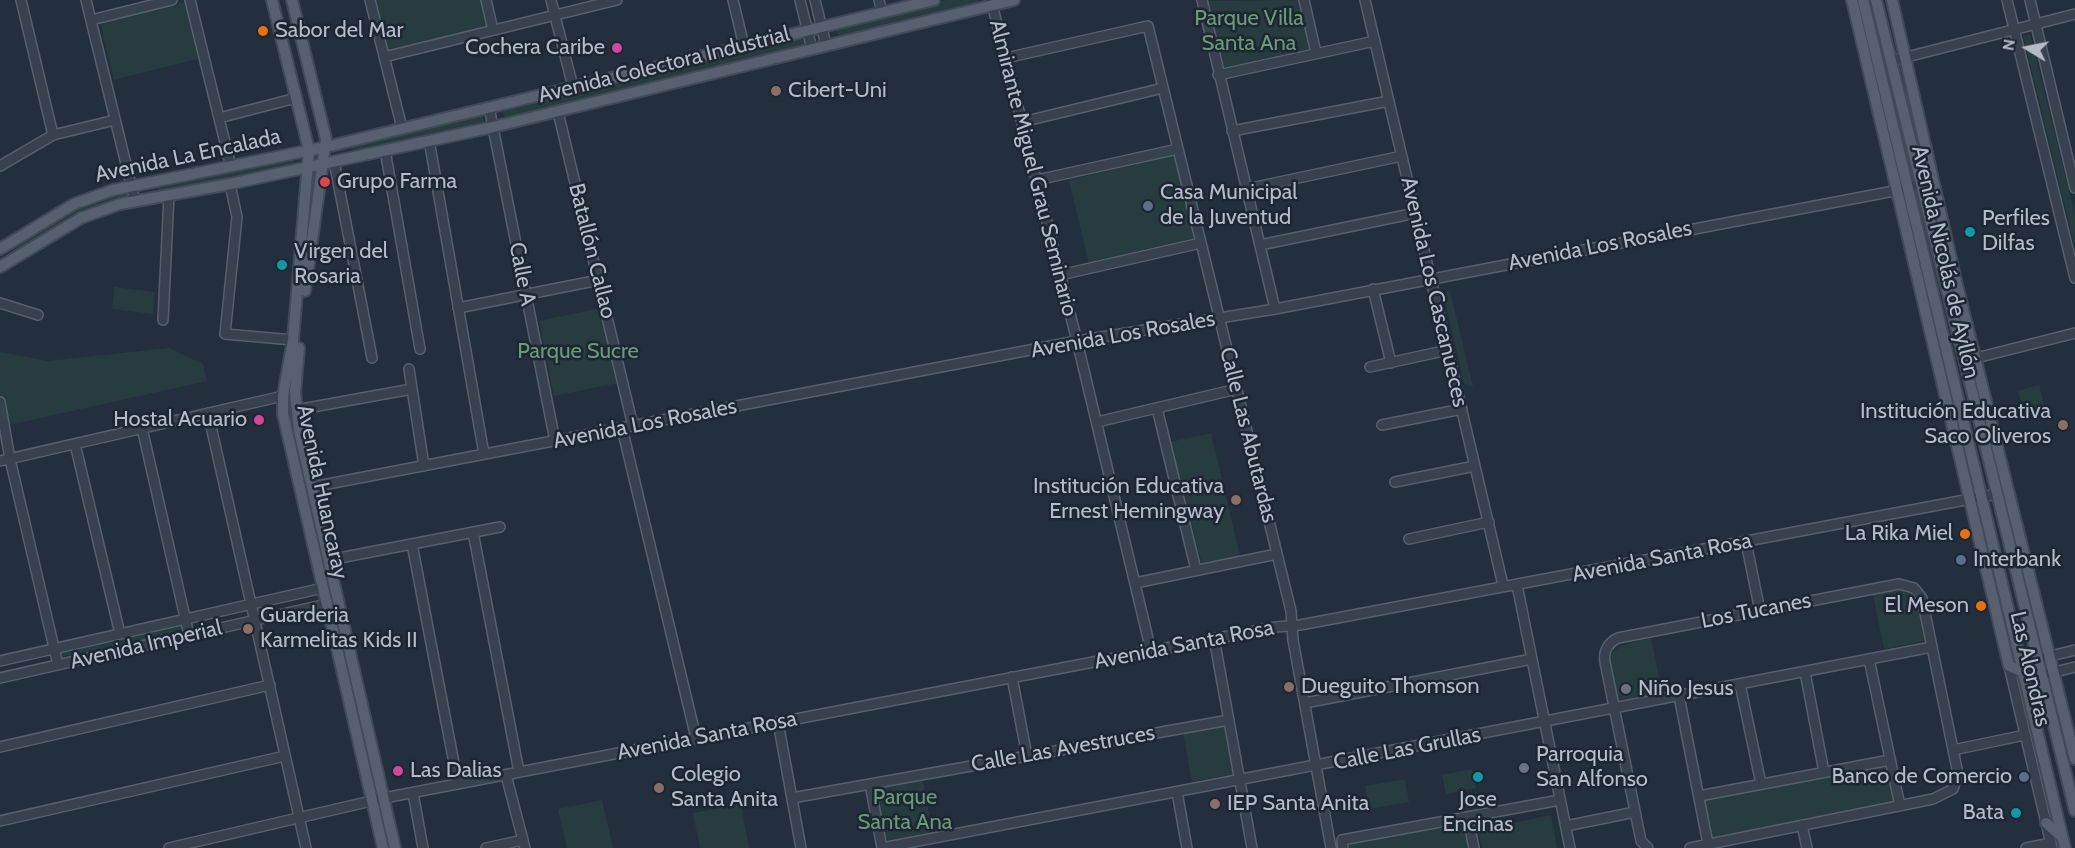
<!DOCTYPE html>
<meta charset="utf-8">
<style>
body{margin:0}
#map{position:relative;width:2075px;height:848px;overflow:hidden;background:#242f3e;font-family:Cabin,sans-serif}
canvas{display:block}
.north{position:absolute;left:1997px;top:18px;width:60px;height:60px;-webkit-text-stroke:4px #1d2633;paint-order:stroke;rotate:280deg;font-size:16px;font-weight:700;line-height:24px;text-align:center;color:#b4bcc9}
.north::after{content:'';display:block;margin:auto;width:21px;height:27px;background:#b4bcc9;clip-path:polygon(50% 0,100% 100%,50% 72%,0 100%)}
</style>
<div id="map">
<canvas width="2075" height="848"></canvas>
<div class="north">N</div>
</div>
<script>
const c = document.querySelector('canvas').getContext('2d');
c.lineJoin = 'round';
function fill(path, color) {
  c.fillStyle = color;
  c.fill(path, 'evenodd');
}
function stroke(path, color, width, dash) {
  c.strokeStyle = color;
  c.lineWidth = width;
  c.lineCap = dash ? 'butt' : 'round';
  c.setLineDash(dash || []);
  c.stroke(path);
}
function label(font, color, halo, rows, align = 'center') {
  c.font = font + ' Cabin,sans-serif';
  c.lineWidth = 5;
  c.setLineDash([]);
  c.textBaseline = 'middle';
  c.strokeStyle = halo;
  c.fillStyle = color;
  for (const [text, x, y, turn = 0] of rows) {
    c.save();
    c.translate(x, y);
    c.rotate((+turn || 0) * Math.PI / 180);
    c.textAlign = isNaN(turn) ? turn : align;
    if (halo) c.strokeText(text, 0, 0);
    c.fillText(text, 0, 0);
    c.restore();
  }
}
const green = new Path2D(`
 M 375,0 L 482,0 L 489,26 L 387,51 Z
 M 947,0 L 978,0 L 979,4 L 839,37 L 835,29 Z
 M 1299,0 L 1310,50 L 1222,69 L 1207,1 Z
 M 185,2 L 198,59 L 114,80 L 100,22 Z
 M 2030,34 L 2075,215 L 2075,247 L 2023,36 Z
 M 801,36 L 805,45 L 506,119 L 502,112 Z
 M 482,115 L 485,125 L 353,153 L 352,146 Z
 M 1174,155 L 1194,239 L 1089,264 L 1069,180 Z
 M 293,158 L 294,164 L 159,192 L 157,185 Z
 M 128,191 L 131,197 L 69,218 L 17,250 L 14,245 L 69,211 Z
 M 114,287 L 155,292 L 153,314 L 112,309 Z
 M 1450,291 L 1473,387 L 1464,383 L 1443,292 Z
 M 600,308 L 618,383 L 554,396 L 539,321 Z
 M 169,348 L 203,364 L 207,381 L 4,426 L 0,411 L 0,352 L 48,361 Z
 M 2039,385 L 2046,412 L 2024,418 L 2018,391 Z
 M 1211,433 L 1240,556 L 1202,564 L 1170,442 Z
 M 1899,589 C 1923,591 1922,617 1927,637 L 1924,641 L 1884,649 L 1873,594 Z
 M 182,624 L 181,632 L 61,657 L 62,650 Z
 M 1651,638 L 1662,693 L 1617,700 C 1607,653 1600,649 1651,638 Z
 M 1224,725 L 1233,774 L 1192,782 L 1183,732 Z
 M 1884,764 L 1889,767 L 1895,799 L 1892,804 L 1716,840 L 1710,836 L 1702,802 L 1705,798 Z
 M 1472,769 L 1476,788 L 1446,794 L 1442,775 Z
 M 1405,779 L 1409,802 L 1369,809 L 1365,786 Z
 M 923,781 L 932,832 L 889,840 L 886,838 L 877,792 L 879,788 Z
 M 602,800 L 613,848 L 567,848 L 558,809 Z
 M 741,804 L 749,848 L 700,848 L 693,813 Z
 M 1551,815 L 1557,848 L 1482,848 L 1478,830 Z
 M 1465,821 L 1470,848 L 1347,848 L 1346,846 Z`);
const minor = new Path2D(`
 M 21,0 L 53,135
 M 86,0 L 135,201
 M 190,0 L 231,167
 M 370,0 L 402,128
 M 486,0 L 493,30
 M 551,0 L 573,87
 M 733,0 L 744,46
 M 800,0 L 812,49
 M 815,0 L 826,45
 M 879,0 L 882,13
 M 991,0 L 1077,341 L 1151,651
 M 1202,0 L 1275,309
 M 1304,0 L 1316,53
 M 1365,0 L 1503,585
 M 2007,0 L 2075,278
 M 2030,0 L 2075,188
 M 91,20 L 172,0
 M 384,57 L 617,0
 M 1006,58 L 1148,26 L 1291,611 L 1293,640 L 1331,848
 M 1891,61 L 2075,14
 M 1218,75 L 1375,41
 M 489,107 L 555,441
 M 558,112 L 633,426
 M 219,118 L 296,98
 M 1022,122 L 1163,88
 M 1232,131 L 1389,101
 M 429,140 L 484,454
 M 385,150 L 420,349
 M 334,161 L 372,358
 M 0,166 L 53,135 L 115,120
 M 1037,180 L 1178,149
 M 230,184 L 237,217 L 225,334 L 293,340
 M 1246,189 L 1402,156
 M 1260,245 L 1416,213
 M 1060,275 L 1201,243
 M 1373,289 L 1391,363
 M 0,303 L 38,315
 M 458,308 L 599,280
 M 163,320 L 169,195
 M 1964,361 L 2075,333
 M 1370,367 L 1448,350
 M 409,369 L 424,466
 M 0,402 L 10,459 L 58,665
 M 1157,408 L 1196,570
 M 296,410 L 412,389
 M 208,413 L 306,848
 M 1097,422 L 1237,389
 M 1382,425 L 1462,409
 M 142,428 L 189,635
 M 622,428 L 696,738
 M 75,444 L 120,634
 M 0,461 L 283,396
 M 1395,482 L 1475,466
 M 312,487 L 1077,341 L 1275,309 L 1899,190 L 1932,181
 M 473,532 L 519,772
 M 1409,539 L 1489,522
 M 1746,542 L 1760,611
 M 412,544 L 458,784
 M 329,560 L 500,527
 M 1135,583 L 1277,554
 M 1517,585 L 1570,848
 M 1214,638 L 1252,848
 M 1869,659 L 1900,806
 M 2038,659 L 2075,650
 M 0,661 L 323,588
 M 2009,666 L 2052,848
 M 1805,672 L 1824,772
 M 2042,675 L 2075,667
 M 1012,677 L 1027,756
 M 0,678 L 327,604
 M 1740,684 L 1761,784
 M 1679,696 L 1708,844
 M 1305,703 L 1532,659
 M 778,722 L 801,848
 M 0,747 L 270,685
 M 1953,750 L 2025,735
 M 506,775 L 525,848
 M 870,784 L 882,848
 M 1177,792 L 1187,848
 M 413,793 L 423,848
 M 1699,796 L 1890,760
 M 792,798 L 1229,720
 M 1468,818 L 1474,848
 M 0,821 L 285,756
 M 1802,825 L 1807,848
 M 1566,826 L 1635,812
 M 169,848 L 384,798 L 1276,627 L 1300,625 L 1997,494
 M 486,848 L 523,840
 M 882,848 L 1932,647
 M 1343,848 L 1342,840 L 1560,800
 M 1648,848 L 1641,841 L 1605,662 C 1603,651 1609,642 1618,638 L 1899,584 L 1914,588 L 1922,598 L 1958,774 L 1953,789 L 1933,799 L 1690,848
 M 2026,848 L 2051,843`);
const major = new Path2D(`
 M 272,0 L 309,150 L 293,340 L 283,396 L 283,414 L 383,848
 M 292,0 L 326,139 L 305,291
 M 1852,0 L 2009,666 L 2023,672
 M 1863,0 L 2065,848
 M 1876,0 L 2075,811
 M 1892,0 L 1957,285 L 2075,759
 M 0,249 L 74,204 L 113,190 L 326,147 L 934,0
 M 0,267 L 81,218 L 120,204 L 230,184 L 493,127 L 1014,0
 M 299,348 L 295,392 L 299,431 L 395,848
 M 2046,823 L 2062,837`);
const markers = [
 [263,31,6,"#e8710a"],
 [617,48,6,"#d1479c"],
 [776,91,6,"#8d6e63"],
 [325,182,6,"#e0444e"],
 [1148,206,6,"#5c6f8a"],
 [1970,232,6,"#0f9aa8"],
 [282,265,6,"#0f9aa8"],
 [259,420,6,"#d1479c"],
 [2063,425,6,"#8d6e63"],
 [1236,500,6,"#8d6e63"],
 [1965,534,6,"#e8710a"],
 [1961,560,6,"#5c6f8a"],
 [1981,606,6,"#e8710a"],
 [248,629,6,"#8d6e63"],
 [1289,687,6,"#8d6e63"],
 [1626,689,6,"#6b7280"],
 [1524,768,6,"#6b7280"],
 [398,771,6,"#d1479c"],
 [1478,777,6,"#0f9aa8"],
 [2024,777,6,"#5c6f8a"],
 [659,788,6,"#8d6e63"],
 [1215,804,6,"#8d6e63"],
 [2016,813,6,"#0f9aa8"]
];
const parkNames = [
 ["Parque Villa",1249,19],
 ["Santa Ana",1249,44],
 ["Parque Sucre",578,352],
 ["Parque",905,798],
 ["Santa Ana",905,823]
];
const poiNames = [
 ["Sabor del Mar",275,31],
 ["Cochera Caribe",605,48,"right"],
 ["Cibert-Uni",788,91],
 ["Grupo Farma",337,182],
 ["Casa Municipal",1160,193],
 ["de la Juventud",1160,218],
 ["Perfiles",1982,219],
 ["Dilfas",1982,244],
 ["Virgen del",294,252],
 ["Rosaria",294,277],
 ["Institución Educativa",2051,412,"right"],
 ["Saco Oliveros",2051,437,"right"],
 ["Hostal Acuario",247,420,"right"],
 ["Institución Educativa",1224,487,"right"],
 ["Ernest Hemingway",1224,512,"right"],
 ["La Rika Miel",1953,534,"right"],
 ["Interbank",1973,560],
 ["El Meson",1969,606,"right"],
 ["Guarderia",260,616],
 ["Karmelitas Kids II",260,641],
 ["Dueguito Thomson",1301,687],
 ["Niño Jesus",1638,689],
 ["Parroquia",1536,755],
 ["San Alfonso",1536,780],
 ["Las Dalias",410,771],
 ["Colegio",671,775],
 ["Santa Anita",671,800],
 ["Banco de Comercio",2012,777,"right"],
 ["Jose",1478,800,"center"],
 ["Encinas",1478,825,"center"],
 ["IEP Santa Anita",1227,804],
 ["Bata",2004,813,"right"]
];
const streetNames = [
 ["Avenida Colectora Industrial",664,65,-14],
 ["Avenida La Encalada",188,156,-12],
 ["Almirante Miguel Grau Seminario",1033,168,76],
 ["Avenida Los Rosales",1600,246,-11],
 ["Batallón Callao",592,251,76],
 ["Avenida Nicolás de Ayllón",1945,262,77],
 ["Calle A",522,274,79],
 ["Avenida Los Cascanueces",1434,292,77],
 ["Avenida Los Rosales",1123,335,-10],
 ["Avenida Los Rosales",645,424,-11],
 ["Calle Las Abutardas",1248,435,76],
 ["Avenida Huancaray",322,492,78],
 ["Avenida Santa Rosa",1662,558,-11],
 ["Los Tucanes",1756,611,-11],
 ["Avenida Imperial",146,645,-13],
 ["Avenida Santa Rosa",1184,645,-11],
 ["Las Alondras",2030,669,77],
 ["Avenida Santa Rosa",707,736,-11],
 ["Calle Las Avestruces",1063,749,-10],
 ["Calle Las Grullas",1407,749,-11]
];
fill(green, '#263c3f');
stroke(minor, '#565f6c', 12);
stroke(major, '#414a57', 14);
stroke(minor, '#38414e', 9);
stroke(major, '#56606e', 10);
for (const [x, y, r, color] of markers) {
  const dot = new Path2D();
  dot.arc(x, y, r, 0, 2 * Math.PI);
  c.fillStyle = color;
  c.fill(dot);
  stroke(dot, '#1d2633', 2);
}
label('22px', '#6b9a76', '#1d2633', parkNames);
label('22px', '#b4bcc9', '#1d2633', poiNames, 'left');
label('22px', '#b4bcc9', '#1d2633', streetNames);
</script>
